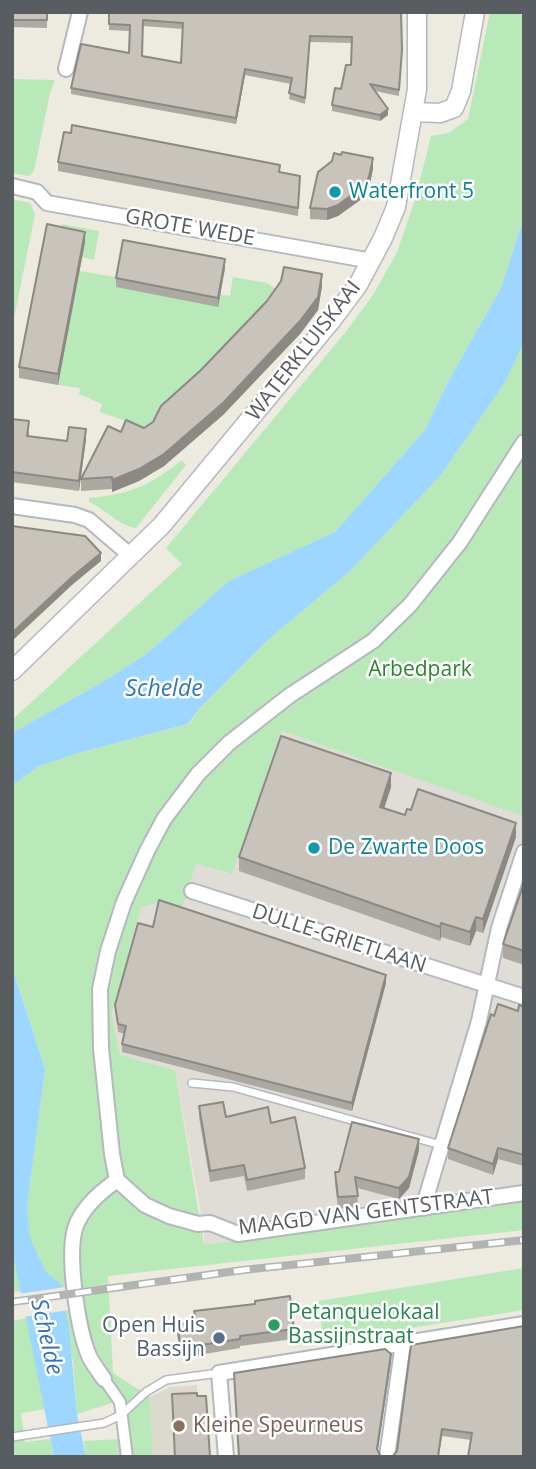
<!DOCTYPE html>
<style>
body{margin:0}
#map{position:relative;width:536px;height:1469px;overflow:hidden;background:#edeadf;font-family:"Open Sans",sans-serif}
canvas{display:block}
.frame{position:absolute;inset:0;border:14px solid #585d62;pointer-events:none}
</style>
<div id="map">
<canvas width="536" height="1469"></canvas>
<div class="frame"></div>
</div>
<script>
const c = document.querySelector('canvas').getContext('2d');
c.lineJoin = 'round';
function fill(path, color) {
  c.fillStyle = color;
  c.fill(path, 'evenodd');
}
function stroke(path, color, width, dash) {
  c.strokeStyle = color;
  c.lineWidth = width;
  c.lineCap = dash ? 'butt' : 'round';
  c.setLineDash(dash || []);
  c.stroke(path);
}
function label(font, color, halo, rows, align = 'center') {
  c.font = font + ' "Open Sans",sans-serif';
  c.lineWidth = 5;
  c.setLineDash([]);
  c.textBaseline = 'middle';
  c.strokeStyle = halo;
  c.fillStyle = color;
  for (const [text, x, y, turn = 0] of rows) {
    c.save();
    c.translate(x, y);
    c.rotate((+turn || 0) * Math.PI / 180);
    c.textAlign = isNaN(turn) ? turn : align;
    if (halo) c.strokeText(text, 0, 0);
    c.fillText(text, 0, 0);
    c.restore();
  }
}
const industrial = new Path2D(`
 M 282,731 L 524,815 L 524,1201 L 204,1246 L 204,1231 L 175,1070 L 120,1055 L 112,1014 L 141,907 L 157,903 L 196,864 L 231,874 Z`);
const education = new Path2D(`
 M 197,1385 L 197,1406 L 209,1445 L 210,1457 L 153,1457 L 150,1397 L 170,1387 Z`);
const green = new Path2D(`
 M 490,12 L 524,12 L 524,217 L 501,288 L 448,382 L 425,430 L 335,532 L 229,581 L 148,653 L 101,683 L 12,733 L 12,720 L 182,564 L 166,548 L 345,333 L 373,295 L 397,252 L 415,200 L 431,136 L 449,133 L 468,119 Z
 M 12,79 L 55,80 L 50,93 L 34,171 L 29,176 L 12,173 Z
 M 12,199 L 30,203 L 35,214 L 12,328 Z
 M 62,224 L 99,231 L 94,260 L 82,257 L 60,237 Z
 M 79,271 L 230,296 L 233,277 L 267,283 L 281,293 L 153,434 L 126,421 L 100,412 L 102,404 L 79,394 L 80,388 L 58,385 Z
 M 524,343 L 523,816 L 282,731 L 232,874 L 196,864 L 181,910 L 157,903 L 141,907 L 112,1014 L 120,1055 L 175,1070 L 204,1245 L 524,1201 L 524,1230 L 108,1276 L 113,1373 L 150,1397 L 153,1457 L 86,1457 L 84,1441 L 120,1439 L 115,1402 L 77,1414 L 73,1361 L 46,1272 L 30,1239 L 27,1207 L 45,1069 L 12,967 L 12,785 L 38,766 L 82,752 L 189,724 L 199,709 L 269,639 L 349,572 L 441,475 L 504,384 Z
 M 182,460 L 186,465 L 136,528 C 119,526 107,510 89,502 L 89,498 C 131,494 149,486 182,460 Z
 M 12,1249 L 21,1291 L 12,1292 Z
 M 524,1268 L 524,1310 L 323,1342 L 319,1301 Z
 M 27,1318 L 45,1409 L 21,1413 L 25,1442 L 50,1439 L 54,1457 L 12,1457 L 12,1321 Z`);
const water = new Path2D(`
 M 524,217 L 524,343 L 504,384 L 441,475 L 349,572 L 269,639 L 199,709 L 188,724 L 82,752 L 39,766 L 12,785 L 12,733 L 101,683 L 148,653 L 229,581 L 335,532 L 425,430 L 448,382 L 501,288 Z
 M 12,967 L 45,1069 L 27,1207 L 30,1238 L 46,1272 L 61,1284 L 69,1329 L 77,1414 L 86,1457 L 54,1457 L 12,1249 Z`);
const pier = new Path2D(`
 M 65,1287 L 69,1310 L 23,1317 L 18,1294 Z`);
const service = new Path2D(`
 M 192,1083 L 233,1087 L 441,1145
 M 12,1437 L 104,1423 L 121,1415 L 146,1392 L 166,1380 L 219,1373`);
const pedestrian = new Path2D(`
 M 104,1379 L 120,1402 L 127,1457`);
const minor = new Path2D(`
 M 66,69 L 80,12
 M 12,186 L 37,192 L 47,203 L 372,261
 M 12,506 L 75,515 L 89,520 L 131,556
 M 192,891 L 524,997
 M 117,1180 L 145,1205 L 169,1216 L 198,1224 L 210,1223 L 238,1234 L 524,1193
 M 423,1208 L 479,1021 L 499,928 L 524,852
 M 104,1379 C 99,1372 93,1364 89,1356 C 78,1330 65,1249 77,1223 C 86,1204 101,1192 117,1180 L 112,1154 L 101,1048 L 100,989 L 108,951 L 124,902 L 147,851 L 164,819 L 198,774 L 229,743 L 289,696 L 373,641 L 410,605 L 460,542 L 524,442
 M 226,1457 L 219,1373 L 524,1324
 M 387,1457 L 403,1343`);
const tertiary = new Path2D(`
 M 414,112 L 440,113 L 454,108 L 461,91 L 475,12
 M 12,671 L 162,525 L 331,321 L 358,285 L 383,238 L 396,207 L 417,89 L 417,12`);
const rail = new Path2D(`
 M 12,1302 L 243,1270 L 524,1240`);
const wall = new Path2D(`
 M 12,12 L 56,12 L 47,12 L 47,28 L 12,27 Z
 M 107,12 L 401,12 L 399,96 L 375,91 L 388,115 L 380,121 L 332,111 L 332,105 L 341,89 L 351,65 L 352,43 L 310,42 L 305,104 L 289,99 L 291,84 L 245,75 L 236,124 L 71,94 L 71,88 L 129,53 L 130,31 L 109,30 L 109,12 ZM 143,26 L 183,29 L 181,63 L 142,56 Z
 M 58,162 L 280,172 L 300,176 L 298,216 L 58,171 Z
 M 373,169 L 369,188 L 363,198 L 338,216 L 327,220 L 310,219 L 310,208 Z
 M 85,242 L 58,385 L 19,378 L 19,367 Z
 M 225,268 L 218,307 L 116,287 L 116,278 Z
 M 322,286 L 318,310 L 300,334 L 223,415 L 164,466 L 139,481 L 112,492 L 112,489 L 81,491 L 81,479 L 121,432 L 144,428 L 153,422 Z
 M 12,419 L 29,431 L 29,436 L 67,441 L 86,439 L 79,491 L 12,482 Z
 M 391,787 L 384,808 L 405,815 L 516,837 L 483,933 L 476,931 L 470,946 L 441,937 L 440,941 L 239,871 L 239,857 Z
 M 524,883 L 524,965 L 503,958 L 503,944 Z
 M 386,983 L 352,1111 L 122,1052 L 122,1044 L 125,1034 L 118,1032 L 115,1005 Z
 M 524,1007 L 524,1166 L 498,1159 L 493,1175 L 448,1159 L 448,1148 L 494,1016 L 518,1011 Z
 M 199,1106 L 226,1117 L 271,1123 L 305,1168 L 305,1179 L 247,1191 L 244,1176 L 210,1182 L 199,1117 Z
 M 419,1150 L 409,1188 L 399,1199 L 357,1188 L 358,1207 L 338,1209 L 335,1183 L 335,1172 Z
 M 194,1311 L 294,1329 L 294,1339 L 240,1346 L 240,1348 L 181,1358 L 177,1334 L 177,1325 L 195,1322 Z
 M 524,1326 L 471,1440 L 442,1436 L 439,1456 L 392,1457 Z`);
const shadedWall = new Path2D(`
 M 245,69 L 245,75 L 236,124 L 236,118 Z
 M 388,109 L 388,115 L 380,121 L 380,115 Z
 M 373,158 L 373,169 L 369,188 L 363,198 L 338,216 L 327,220 L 327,209 Z
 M 85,232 L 85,242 L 58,385 L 58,374 Z
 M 225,259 L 225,268 L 218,307 L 218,298 Z
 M 322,274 L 322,286 L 318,310 L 300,334 L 223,415 L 164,466 L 139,481 L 112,492 L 112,480 Z
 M 86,429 L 86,439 L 79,491 L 79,481 Z
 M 101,553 L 101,561 L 72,585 L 12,641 L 12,633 L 72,577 Z
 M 391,773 L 391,787 L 380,821 L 380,807 Z
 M 516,823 L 516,837 L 483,933 L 483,919 Z
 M 476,917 L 476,931 L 470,946 L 470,932 Z
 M 441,923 L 441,937 L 440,941 L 440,927 Z
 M 386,975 L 386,983 L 352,1111 L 352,1103 Z
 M 419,1139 L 419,1150 L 409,1188 L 399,1199 L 399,1188 Z
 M 498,1148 L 498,1159 L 493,1175 L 493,1164 Z
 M 391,1354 L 391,1362 L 377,1456 L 377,1449 Z`);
const building = new Path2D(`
 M 12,12 L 47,12 L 47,20 L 12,20 Z
 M 109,12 L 401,12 L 402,50 L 399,90 L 370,84 L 388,109 L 380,115 L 332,105 L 335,88 L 341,89 L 346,65 L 351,65 L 352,37 L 310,36 L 305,98 L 289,93 L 292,78 L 245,69 L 236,118 L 71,88 L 81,44 L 129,53 L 130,25 L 109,24 ZM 143,20 L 183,23 L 181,63 L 142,56 Z
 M 72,125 L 280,165 L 279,172 L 300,176 L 298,208 L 58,162 L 64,132 L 71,133 Z
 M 342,152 L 373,158 L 369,177 L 363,187 L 338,205 L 327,209 L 310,208 L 318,172 L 332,161 L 334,153 L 341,155 Z
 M 47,224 L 85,232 L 58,374 L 19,367 Z
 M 123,240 L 225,259 L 218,298 L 116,278 Z
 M 284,267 L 322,274 L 318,297 L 300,321 L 223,403 L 164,454 L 139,469 L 112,480 L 112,477 L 81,479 L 108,426 L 121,432 L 126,420 L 144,428 L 153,422 L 161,406 L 201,370 L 267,301 L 281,281 Z
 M 12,419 L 29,421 L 27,436 L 67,441 L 69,427 L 86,429 L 79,481 L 12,472 Z
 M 12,526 L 85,536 L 101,553 L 72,577 L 12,633 Z
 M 281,736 L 391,773 L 380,807 L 405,815 L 407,809 L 411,810 L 418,789 L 516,823 L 483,919 L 476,917 L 470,932 L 441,923 L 440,927 L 239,857 Z
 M 524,883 L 524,951 L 503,944 Z
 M 159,900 L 386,975 L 352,1103 L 122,1044 L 126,1026 L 118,1024 L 115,1005 L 138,923 L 153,927 Z
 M 498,1004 L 518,1011 L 519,1005 L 524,1007 L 524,1155 L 498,1148 L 493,1164 L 448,1148 L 491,1014 L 494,1016 Z
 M 223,1102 L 226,1117 L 268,1107 L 271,1123 L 295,1117 L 305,1168 L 247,1180 L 244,1165 L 210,1171 L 199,1106 Z
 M 352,1122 L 419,1139 L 409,1177 L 399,1188 L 355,1177 L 358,1196 L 338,1197 L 335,1172 L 339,1172 Z
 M 290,1296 L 294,1329 L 240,1336 L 240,1339 L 181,1348 L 177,1325 L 196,1322 L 194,1311 L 255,1304 L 255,1301 Z
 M 524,1326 L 524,1457 L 468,1457 L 472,1433 L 442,1429 L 438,1456 L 442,1457 L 392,1457 L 397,1451 L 411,1345 Z
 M 385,1349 L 391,1354 L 377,1449 L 381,1457 L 239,1457 L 234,1373 Z
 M 197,1393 L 197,1396 L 206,1396 L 210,1457 L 175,1457 L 172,1394 Z`);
const markers = [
 [335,192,7,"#0f9aa8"],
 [314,848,7,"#0f9aa8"],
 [274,1325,7,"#2e9e5b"],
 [219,1338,7,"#5c6f8a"],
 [179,1426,7,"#8d6e63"]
];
const cultureNames = [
 ["Waterfront 5",349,192],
 ["De Zwarte Doos",328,848]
];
const streetNames = [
 ["GROTE WEDE",190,228,10],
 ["WATERKLUISKAAI",304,351,-52],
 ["DULLE-GRIETLAAN",339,939,18],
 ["MAAGD VAN GENTSTRAAT",366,1213,-7]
];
const parkNames = [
 ["Arbedpark",420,670]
];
const leisureNames = [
 ["Petanquelokaal",288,1313],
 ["Bassijnstraat",288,1337]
];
const serviceNames = [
 ["Open Huis",205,1326],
 ["Bassijn",205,1350]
];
const educationNames = [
 ["Kleine Speurneus",193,1426]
];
const waterNames = [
 ["Schelde",164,689],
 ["Schelde",46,1337,77]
];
fill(industrial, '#e0ddd7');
fill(education, '#dcd9ce');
fill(green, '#b9e8b9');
fill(water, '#9dd6ff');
fill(pier, '#edeadf');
stroke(service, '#b5b8be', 10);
stroke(pedestrian, '#b5b8be', 14);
stroke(minor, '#b5b8be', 18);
stroke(tertiary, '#b5b8be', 21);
stroke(service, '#fff', 7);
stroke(pedestrian, '#fff', 10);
stroke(minor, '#fff', 14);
stroke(tertiary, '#fff', 18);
stroke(rail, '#b2b3b3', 8);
stroke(rail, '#fff', 5, [16]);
fill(wall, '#aca9a2');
fill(shadedWall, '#8c8984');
fill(building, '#c8c4bc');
stroke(building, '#8c8984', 2);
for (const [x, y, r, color] of markers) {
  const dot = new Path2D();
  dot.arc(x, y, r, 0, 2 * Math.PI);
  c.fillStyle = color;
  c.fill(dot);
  stroke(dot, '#fff', 2.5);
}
label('21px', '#0d838f', '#fff', cultureNames, 'left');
label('21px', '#585d62', '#fff', streetNames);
label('21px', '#2d852f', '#fff', parkNames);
label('21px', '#27864d', '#fff', leisureNames, 'left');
label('21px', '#4e5e75', '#fff', serviceNames, 'right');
label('21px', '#785e54', '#fff', educationNames, 'left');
label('italic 23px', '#3276b9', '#fff', waterNames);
</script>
